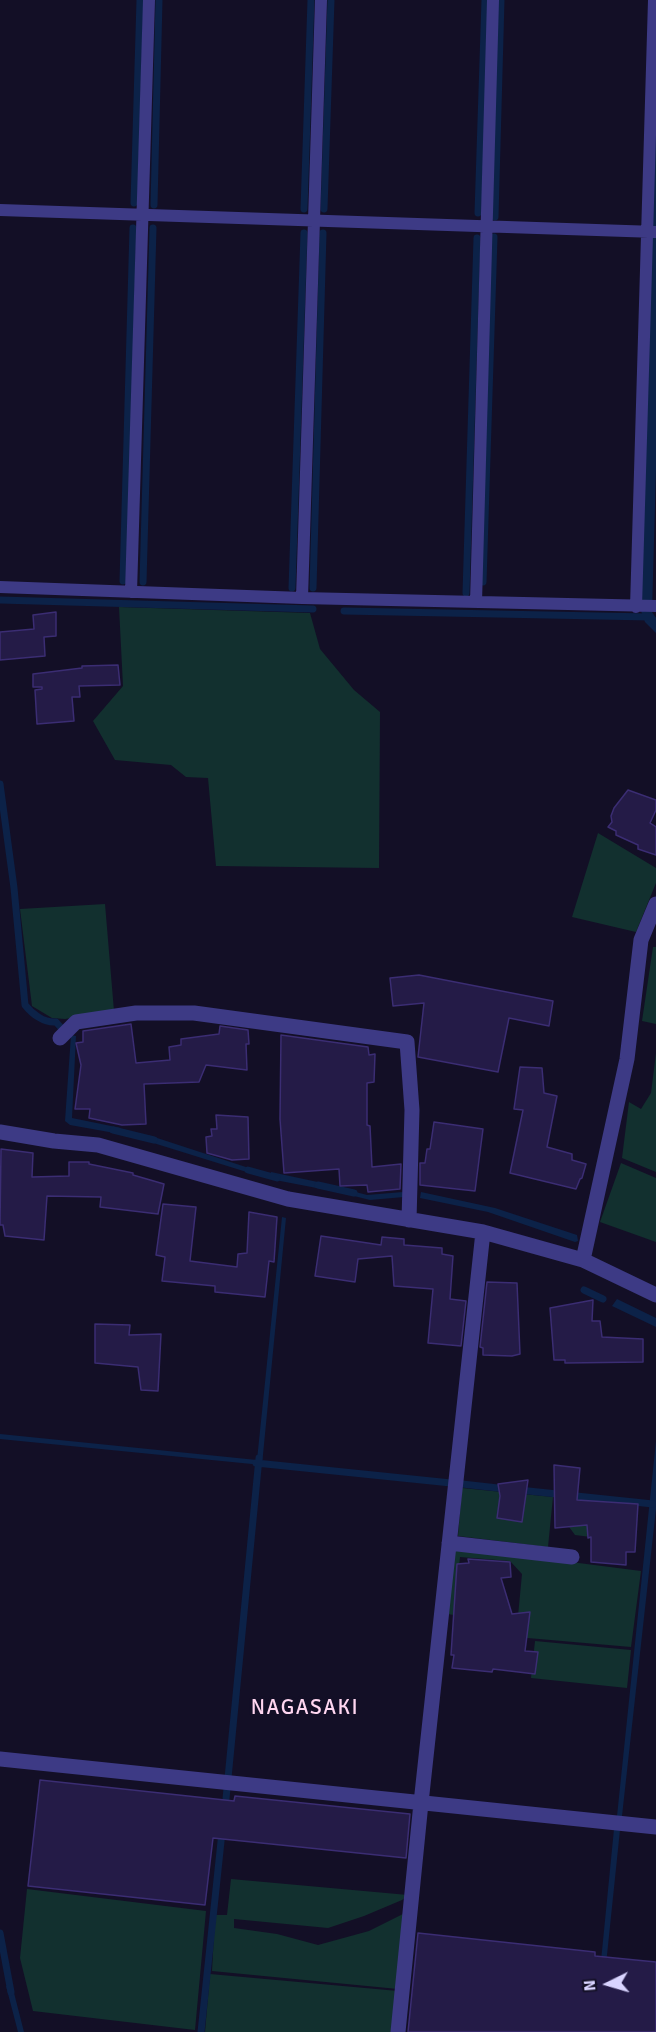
<!DOCTYPE html>
<style>
body{margin:0}
#map{position:relative;width:656px;height:2032px;overflow:hidden;background:#130f26;font-family:Signika,sans-serif}
canvas{display:block}
.north{position:absolute;left:578px;top:1954px;width:60px;height:60px;-webkit-text-stroke:4px #130f26;paint-order:stroke;rotate:265deg;font-size:16px;font-weight:700;line-height:24px;text-align:center;color:#d9d4ff}
.north::after{content:'';display:block;margin:auto;width:21px;height:27px;background:#d9d4ff;clip-path:polygon(50% 0,100% 100%,50% 72%,0 100%)}
</style>
<div id="map">
<canvas width="656" height="2032"></canvas>
<div class="north">N</div>
</div>
<script>
const c = document.querySelector('canvas').getContext('2d');
c.lineJoin = 'round';
function fill(path, color) {
  c.fillStyle = color;
  c.fill(path, 'evenodd');
}
function stroke(path, color, width, dash) {
  c.strokeStyle = color;
  c.lineWidth = width;
  c.lineCap = dash ? 'butt' : 'round';
  c.setLineDash(dash || []);
  c.stroke(path);
}
function label(font, color, halo, rows, align = 'center') {
  c.font = font + ' Signika,sans-serif';
  c.lineWidth = 6;
  c.setLineDash([]);
  c.textBaseline = 'middle';
  c.strokeStyle = halo;
  c.fillStyle = color;
  for (const [text, x, y, turn = 0] of rows) {
    c.save();
    c.translate(x, y);
    c.rotate((+turn || 0) * Math.PI / 180);
    c.textAlign = isNaN(turn) ? turn : align;
    if (halo) c.strokeText(text, 0, 0);
    c.fillText(text, 0, 0);
    c.restore();
  }
}
const green = new Path2D(`
 M 119,607 L 310,613 L 320,649 L 354,690 L 380,712 L 379,868 L 216,866 L 208,778 L 186,777 L 171,765 L 115,760 L 93,721 L 123,686 Z
 M 598,833 L 656,868 L 656,883 L 636,932 L 572,917 Z
 M 105,904 L 114,1011 L 65,1019 L 52,1018 L 32,1006 L 20,909 Z
 M 653,947 L 656,947 L 656,1024 L 642,1021 Z
 M 656,1053 L 656,1172 L 622,1158 L 629,1102 L 641,1109 L 651,1093 Z
 M 621,1163 L 656,1178 L 656,1242 L 600,1222 Z
 M 462,1488 L 553,1497 L 548,1547 L 458,1536 Z
 M 563,1497 L 597,1501 L 591,1537 L 575,1535 L 561,1516 Z
 M 454,1547 L 641,1571 L 631,1647 L 516,1637 L 522,1574 L 510,1561 L 460,1557 L 454,1615 L 447,1614 Z
 M 535,1641 L 631,1650 L 627,1688 L 531,1678 Z
 M 231,1879 L 408,1895 L 402,1900 L 364,1916 L 328,1928 L 234,1919 L 234,1928 L 277,1934 L 318,1945 L 369,1931 L 407,1912 L 398,1989 L 212,1971 L 215,1915 L 227,1915 Z
 M 27,1889 L 206,1911 L 195,2030 L 33,2011 L 20,1958 Z
 M 210,1974 L 398,1991 L 393,2032 L 205,2032 Z`);
const water = new Path2D(`
 M 656,103 L 656,470 L 652,612 L 656,618 L 656,633 L 645,622 L 641,611 Z
 M 71,1035 L 76,1036 L 72,1118 L 121,1128 L 120,1134 L 70,1125 L 65,1121 Z
 M 148,1135 L 255,1170 L 253,1174 L 147,1141 Z
 M 271,1172 L 327,1184 L 327,1190 L 270,1179 Z
 M 348,1190 L 367,1195 L 403,1192 L 404,1197 L 370,1200 L 346,1194 Z
 M 421,1192 L 495,1208 L 577,1235 L 578,1241 L 575,1242 L 488,1212 L 420,1198 Z
 M 282,1217 L 286,1218 L 262,1465 L 0,1439 L 0,1434 L 257,1460 Z
 M 617,1299 L 656,1318 L 656,1327 L 612,1306 Z
 M 656,1441 L 656,1509 L 622,1816 L 617,1816 Z
 M 614,1829 L 620,1830 L 599,2032 L 594,2032 Z
 M 12,1985 L 24,2032 L 18,2032 L 6,1986 Z`);
const stream = new Path2D(`
 M 134,203 L 140,0
 M 154,205 L 159,0
 M 304,209 L 311,0
 M 324,209 L 331,0
 M 478,213 L 485,0
 M 495,217 L 501,0
 M 123,581 L 133,228
 M 143,582 L 153,228
 M 483,582 L 494,237
 M 292,588 L 304,233
 M 313,588 L 323,233
 M 466,593 L 477,238
 M 0,600 L 313,609
 M 344,611 L 650,617 L 656,623
 M 0,784 L 14,888 L 25,1005 C 32,1014 44,1023 56,1022 L 65,1032
 M 113,1130 L 154,1140
 M 248,1170 L 277,1178
 M 318,1185 L 354,1193
 M 584,1290 L 603,1299
 M 256,1463 L 451,1483
 M 462,1484 L 507,1489
 M 519,1490 L 653,1504
 M 225,1809 L 259,1458
 M 0,1933 L 11,1992
 M 201,2032 L 222,1832`);
const building = new Path2D(`
 M 56,612 L 56,636 L 44,637 L 45,656 L 0,660 L 0,632 L 34,629 L 33,615 Z
 M 118,665 L 120,685 L 79,686 L 80,697 L 72,697 L 74,721 L 37,724 L 35,690 L 42,689 L 42,687 L 33,687 L 33,674 L 82,668 L 82,666 Z
 M 628,790 L 656,800 L 656,810 L 650,823 L 656,827 L 656,855 L 638,849 L 638,845 L 616,835 L 616,831 L 608,827 L 612,822 L 611,816 L 614,808 Z
 M 419,975 L 553,1001 L 549,1026 L 509,1018 L 498,1072 L 418,1057 L 424,1003 L 393,1006 L 390,978 Z
 M 131,1024 L 136,1063 L 170,1060 L 169,1047 L 181,1045 L 181,1039 L 219,1034 L 220,1026 L 248,1030 L 249,1044 L 246,1044 L 247,1070 L 206,1065 L 199,1082 L 144,1084 L 146,1124 L 122,1125 L 89,1118 L 90,1109 L 75,1109 L 81,1065 L 76,1043 L 83,1042 L 83,1031 Z
 M 281,1035 L 368,1047 L 369,1055 L 375,1054 L 374,1082 L 367,1083 L 367,1125 L 370,1126 L 372,1167 L 401,1164 L 400,1189 L 368,1192 L 367,1185 L 340,1186 L 339,1169 L 284,1173 L 280,1119 Z
 M 520,1067 L 542,1068 L 544,1093 L 557,1096 L 547,1147 L 572,1154 L 572,1160 L 586,1164 L 582,1178 L 580,1179 L 576,1189 L 510,1173 L 523,1110 L 514,1109 Z
 M 216,1115 L 248,1117 L 249,1159 L 232,1160 L 207,1153 L 206,1137 L 212,1136 L 211,1129 L 217,1129 Z
 M 434,1122 L 483,1129 L 475,1191 L 420,1185 L 420,1163 L 425,1163 L 427,1149 L 430,1149 Z
 M 1,1149 L 33,1153 L 32,1177 L 69,1176 L 69,1162 L 89,1162 L 89,1164 L 133,1173 L 133,1175 L 164,1184 L 158,1214 L 100,1207 L 101,1197 L 47,1196 L 44,1240 L 5,1236 L 3,1225 L 0,1225 Z
 M 163,1204 L 196,1207 L 190,1261 L 237,1267 L 238,1254 L 247,1253 L 249,1212 L 277,1217 L 274,1262 L 269,1261 L 265,1297 L 215,1292 L 215,1286 L 162,1281 L 165,1257 L 156,1255 Z
 M 321,1236 L 381,1245 L 382,1237 L 404,1239 L 404,1245 L 442,1248 L 442,1254 L 453,1256 L 450,1299 L 466,1301 L 461,1346 L 428,1343 L 433,1289 L 394,1286 L 392,1256 L 358,1259 L 355,1282 L 315,1276 Z
 M 487,1282 L 517,1283 L 520,1354 L 512,1356 L 483,1355 L 483,1348 L 480,1347 Z
 M 593,1300 L 592,1321 L 600,1321 L 602,1337 L 643,1339 L 643,1362 L 565,1363 L 565,1360 L 554,1360 L 550,1308 Z
 M 95,1324 L 130,1325 L 129,1335 L 161,1334 L 158,1391 L 141,1390 L 138,1367 L 95,1363 Z
 M 554,1465 L 580,1468 L 577,1500 L 638,1504 L 635,1552 L 626,1552 L 626,1565 L 591,1562 L 591,1537 L 588,1538 L 587,1525 L 555,1528 Z
 M 528,1480 L 522,1522 L 497,1518 L 500,1496 L 498,1484 Z
 M 468,1559 L 510,1562 L 511,1577 L 501,1578 L 512,1614 L 530,1612 L 525,1651 L 538,1652 L 535,1674 L 493,1669 L 492,1672 L 452,1668 L 454,1655 L 451,1655 L 457,1564 L 469,1563 Z
 M 40,1780 L 234,1801 L 235,1796 L 410,1814 L 406,1858 L 213,1838 L 205,1905 L 28,1886 Z
 M 418,1933 L 595,1952 L 595,1956 L 656,1962 L 656,2032 L 408,2032 Z`);
const service = new Path2D(`
 M 0,210 L 656,232
 M 0,587 L 302,598 L 656,606
 M 131,592 L 149,0
 M 302,598 L 321,0
 M 476,602 L 493,0
 M 636,607 L 654,0`);
const minor = new Path2D(`
 M 60,1038 L 76,1022 L 136,1013 L 194,1013 L 407,1042 L 412,1110 L 409,1220
 M 0,1132 L 54,1141 L 98,1145 L 288,1199 L 483,1232 L 583,1260 L 656,1295
 M 583,1260 L 627,1059 L 641,940 L 656,904
 M 449,1543 L 572,1557
 M 0,1759 L 656,1827
 M 398,2032 L 421,1803 L 483,1232`);
const quarterNames = [
 ["NAGASAKI",305,1708]
];
fill(green, '#12302f');
fill(water, '#0c2248');
stroke(stream, '#0c2248', 7);
fill(building, '#241b47');
stroke(building, '#3b2d73', 1.5);
stroke(service, '#3d3a85', 12);
stroke(minor, '#3d3a85', 15);
c.letterSpacing = '1.5px';
label('21px', '#ffd6f0', '#130f26', quarterNames);
c.letterSpacing = '0px';
</script>
